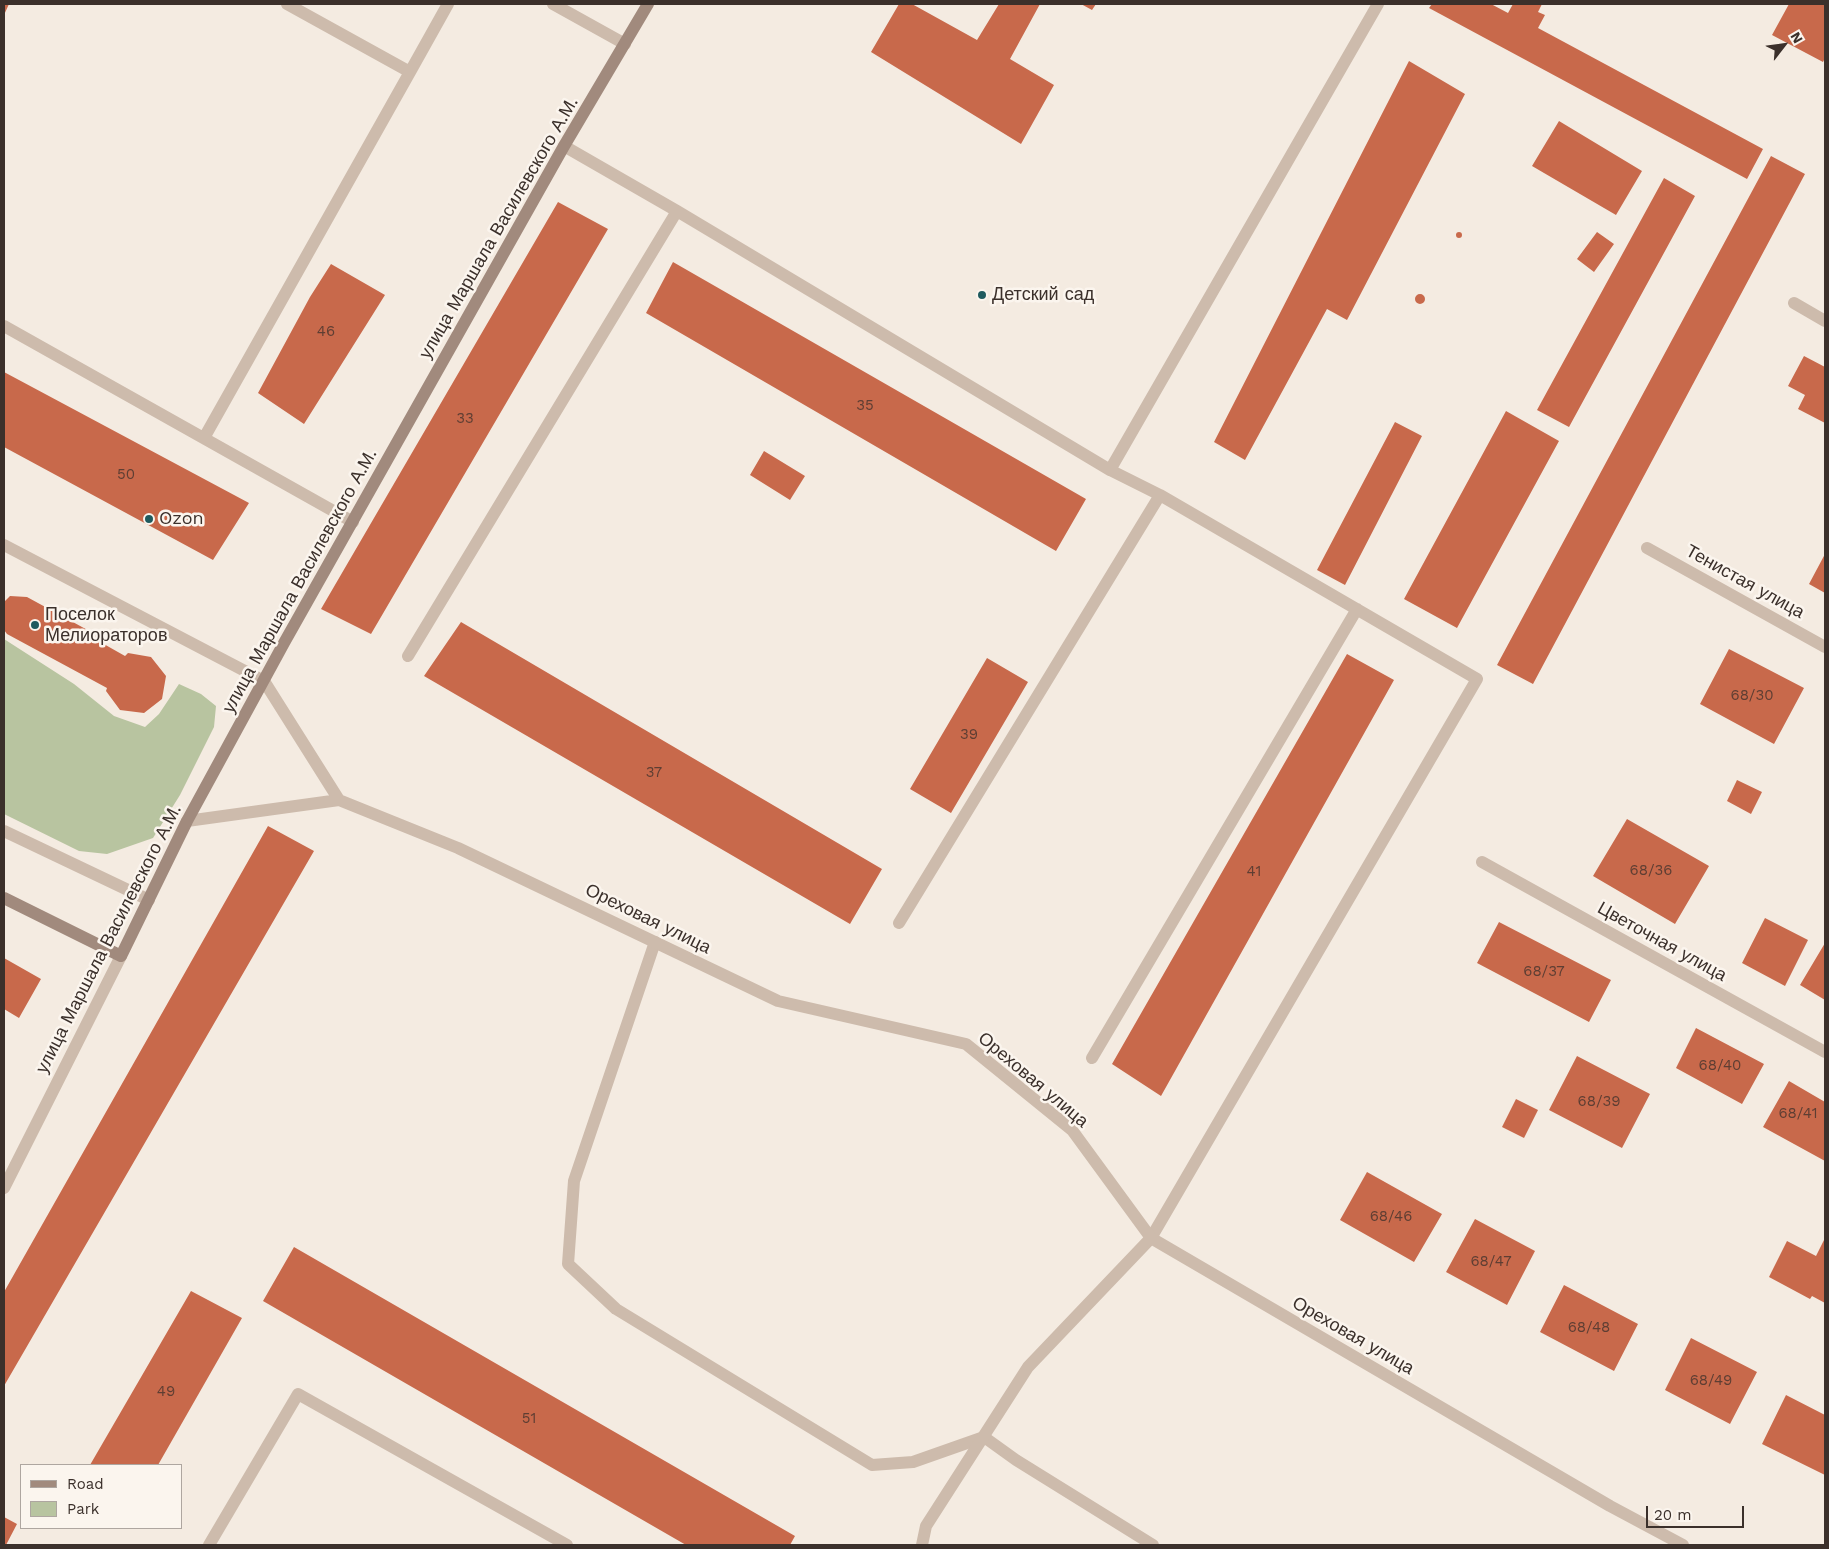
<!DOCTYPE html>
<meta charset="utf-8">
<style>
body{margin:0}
#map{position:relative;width:1829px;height:1549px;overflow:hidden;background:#f4ebe1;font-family:"Work Sans",sans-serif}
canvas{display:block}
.frame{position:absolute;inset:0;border:5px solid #3b302b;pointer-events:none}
.legend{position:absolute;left:20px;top:1464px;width:162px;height:65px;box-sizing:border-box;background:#fbf5ee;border:1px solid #aea6a0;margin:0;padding:6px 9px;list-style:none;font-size:15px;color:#3b302b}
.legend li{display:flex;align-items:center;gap:10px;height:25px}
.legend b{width:25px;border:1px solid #aea6a0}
.north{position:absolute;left:1759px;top:20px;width:50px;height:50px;-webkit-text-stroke:4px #fbf5ee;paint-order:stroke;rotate:60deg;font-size:14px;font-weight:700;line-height:20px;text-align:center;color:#3b302b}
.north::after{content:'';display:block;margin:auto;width:18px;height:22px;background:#3b302b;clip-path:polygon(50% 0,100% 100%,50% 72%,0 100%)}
.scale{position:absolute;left:1646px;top:1506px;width:98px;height:22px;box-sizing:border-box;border:2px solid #3b302b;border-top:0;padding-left:6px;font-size:15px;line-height:18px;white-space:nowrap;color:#3b302b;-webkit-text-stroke:4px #fbf5ee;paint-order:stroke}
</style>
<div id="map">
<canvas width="1829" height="1549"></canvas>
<div class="frame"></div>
<ul class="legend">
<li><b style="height:6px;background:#a18a7d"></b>Road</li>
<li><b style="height:14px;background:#b8c4a0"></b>Park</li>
</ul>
<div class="north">N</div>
<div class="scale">20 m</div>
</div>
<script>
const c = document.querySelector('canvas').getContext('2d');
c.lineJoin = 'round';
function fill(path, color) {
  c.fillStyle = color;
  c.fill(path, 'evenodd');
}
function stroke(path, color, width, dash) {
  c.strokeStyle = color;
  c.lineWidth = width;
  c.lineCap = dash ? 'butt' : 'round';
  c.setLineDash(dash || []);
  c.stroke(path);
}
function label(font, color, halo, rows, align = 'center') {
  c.font = font + ' "Work Sans",sans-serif';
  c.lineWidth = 5;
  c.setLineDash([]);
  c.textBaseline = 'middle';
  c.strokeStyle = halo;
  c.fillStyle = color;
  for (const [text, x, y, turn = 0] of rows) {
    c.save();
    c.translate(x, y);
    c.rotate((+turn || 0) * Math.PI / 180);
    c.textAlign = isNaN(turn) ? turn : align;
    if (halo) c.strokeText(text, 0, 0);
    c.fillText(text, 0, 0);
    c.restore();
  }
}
const green = new Path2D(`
 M 4,639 L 74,684 L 114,716 L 145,727 L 159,714 L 179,684 L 201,694 L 216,706 L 214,727 L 180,795 L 153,838 L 107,854 L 79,851 L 4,814 Z`);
const building = new Path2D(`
 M 4,4 L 9,4 L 4,15 Z
 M 899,4 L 912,4 L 977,40 L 999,4 L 1040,4 L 1010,59 L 1054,85 L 1021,144 L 871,52 Z
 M 1081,4 L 1096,4 L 1092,10 Z
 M 1432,4 L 1491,4 L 1508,13 L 1513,4 L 1542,4 L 1538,12 L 1545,15 L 1538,28 L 1763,149 L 1747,179 L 1429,8 Z
 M 1789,4 L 1825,4 L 1825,58 L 1823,62 L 1772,35 Z
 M 1409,61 L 1465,94 L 1347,320 L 1327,309 L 1245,460 L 1214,442 Z
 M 1559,121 L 1642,171 L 1616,215 L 1532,166 Z
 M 1771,156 L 1805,174 L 1533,684 L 1497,665 Z
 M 1664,178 L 1695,196 L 1569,427 L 1537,410 Z
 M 558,202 L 608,229 L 371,634 L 321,609 Z
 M1456 235a3 3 0 1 1 6 0a3 3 0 1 1-6 0Z
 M 1597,232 L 1614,244 L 1594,272 L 1577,259 Z
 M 673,262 L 1086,499 L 1056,551 L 646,313 Z
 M 331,264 L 385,295 L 304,424 L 258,393 L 310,297 Z
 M1415 299a5 5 0 1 1 10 0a5 5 0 1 1-10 0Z
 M 1804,356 L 1825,367 L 1825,423 L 1798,409 L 1805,395 L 1788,386 Z
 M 4,372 L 249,503 L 213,560 L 4,447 Z
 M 1506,411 L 1559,441 L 1457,628 L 1404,599 Z
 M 1395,422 L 1422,436 L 1345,585 L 1317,570 Z
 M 764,451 L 805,476 L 790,500 L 750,475 Z
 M 1825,554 L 1825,593 L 1809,584 Z
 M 10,596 L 27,597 L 104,639 L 102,643 L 125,656 L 128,653 L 151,657 L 166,676 L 162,699 L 144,713 L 120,710 L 106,691 L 107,688 L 7,634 L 4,630 L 4,602 Z
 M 461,622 L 882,869 L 850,924 L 424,676 Z
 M 1729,649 L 1804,688 L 1774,744 L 1700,704 Z
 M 1347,654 L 1394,680 L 1161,1096 L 1112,1064 Z
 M 987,658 L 1028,682 L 951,813 L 910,789 Z
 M 1737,780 L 1762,792 L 1751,814 L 1727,801 Z
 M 1627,819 L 1709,866 L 1675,924 L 1593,876 Z
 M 268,826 L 314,851 L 4,1386 L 4,1292 Z
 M 1765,918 L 1808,940 L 1785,986 L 1742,963 Z
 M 1499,922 L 1611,980 L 1589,1022 L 1477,963 Z
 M 1825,943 L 1825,1000 L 1800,985 Z
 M 4,958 L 41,979 L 19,1018 L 4,1009 Z
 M 1696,1028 L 1764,1064 L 1742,1104 L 1676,1068 Z
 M 1577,1056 L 1650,1094 L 1622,1148 L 1549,1110 Z
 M 1789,1081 L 1825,1102 L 1825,1161 L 1763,1127 Z
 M 1516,1099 L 1538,1110 L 1524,1138 L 1502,1127 Z
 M 1367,1172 L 1442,1214 L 1414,1262 L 1340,1220 Z
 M 1475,1219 L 1535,1251 L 1507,1305 L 1446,1272 Z
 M 1825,1238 L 1825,1303 L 1812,1296 L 1810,1299 L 1769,1277 L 1787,1241 L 1816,1256 Z
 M 294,1247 L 795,1536 L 790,1545 L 686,1545 L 263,1301 Z
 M 1564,1285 L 1638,1324 L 1614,1371 L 1540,1332 Z
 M 191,1291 L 242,1318 L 158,1465 L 90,1465 Z
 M 1691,1338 L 1757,1372 L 1730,1424 L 1665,1390 Z
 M 1786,1395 L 1825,1415 L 1825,1475 L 1762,1444 Z
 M 4,1517 L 17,1524 L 6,1545 L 4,1545 Z`);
const service = new Path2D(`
 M 287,4 L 410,72 L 448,4
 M 553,4 L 625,44
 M 564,146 L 677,211 L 1110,470
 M 4,326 L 353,522
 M 204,438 L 410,72
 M 4,545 L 264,681
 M 408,656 L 677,211
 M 899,923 L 1160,495 L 1110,470 L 1378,4
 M 655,942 L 574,1181 L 568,1264 L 616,1309 L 872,1465 L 913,1462 L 984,1437 L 1016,1460 L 1153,1545
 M 1092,1058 L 1357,609
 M 1151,1238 L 1477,679 L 1160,495
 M 209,1545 L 298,1394 L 567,1545`);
const minor = new Path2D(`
 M 1794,303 L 1825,321
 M 1647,548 L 1825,647
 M 264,681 L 339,800
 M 187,821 L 339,800 L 458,848 L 778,1001 L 966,1044 L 1072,1130 L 1151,1238 L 1610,1506 L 1683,1545
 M 4,831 L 149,900
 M 1482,862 L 1825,1052
 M 4,1188 L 121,956
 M 922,1545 L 926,1526 L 1028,1367 L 1151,1238`);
const secondary = new Path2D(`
 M 4,898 L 121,956 L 187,821 L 284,643 L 564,146 L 648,4`);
const markers = [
 [982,295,5,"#1f5a5e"],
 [149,519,5,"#1f5a5e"],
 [35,625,5,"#1f5a5e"]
];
const numberNames = [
 ["46",326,332],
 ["35",865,406],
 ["33",465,419],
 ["50",126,475],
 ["68/30",1752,696],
 ["39",969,735],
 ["37",654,773],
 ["68/36",1651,871],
 ["41",1254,872],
 ["68/37",1544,972],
 ["68/40",1720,1066],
 ["68/39",1599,1102],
 ["68/41",1798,1114],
 ["68/46",1391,1217],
 ["68/47",1491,1262],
 ["68/48",1589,1328],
 ["68/49",1711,1381],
 ["49",166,1392],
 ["51",529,1419]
];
const streetNames = [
 ["улица Маршала Василевского А.М.",499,228,-60],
 ["улица Маршала Василевского А.М.",300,581,-61],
 ["Тенистая улица",1745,582,29],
 ["Ореховая улица",648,919,26],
 ["улица Маршала Василевского А.М.",109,939,-63],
 ["Цветочная улица",1662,942,29],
 ["Ореховая улица",1033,1080,40],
 ["Ореховая улица",1353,1336,30]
];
const poiNames = [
 ["Детский сад",992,295],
 ["Ozon",159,519],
 ["Поселок",45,615],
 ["Мелиораторов",45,636]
];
fill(green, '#b8c4a0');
fill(building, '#c8694b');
stroke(service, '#cdbbac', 12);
stroke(minor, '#cdbbac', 12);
stroke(secondary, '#a18a7d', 12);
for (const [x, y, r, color] of markers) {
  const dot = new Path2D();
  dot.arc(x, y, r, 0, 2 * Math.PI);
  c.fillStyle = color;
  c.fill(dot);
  stroke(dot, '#fbf5ee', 2);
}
label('15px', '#5e3e33', null, numberNames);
label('18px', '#3b302b', '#fbf5ee', streetNames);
label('18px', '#3b302b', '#fbf5ee', poiNames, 'left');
</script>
